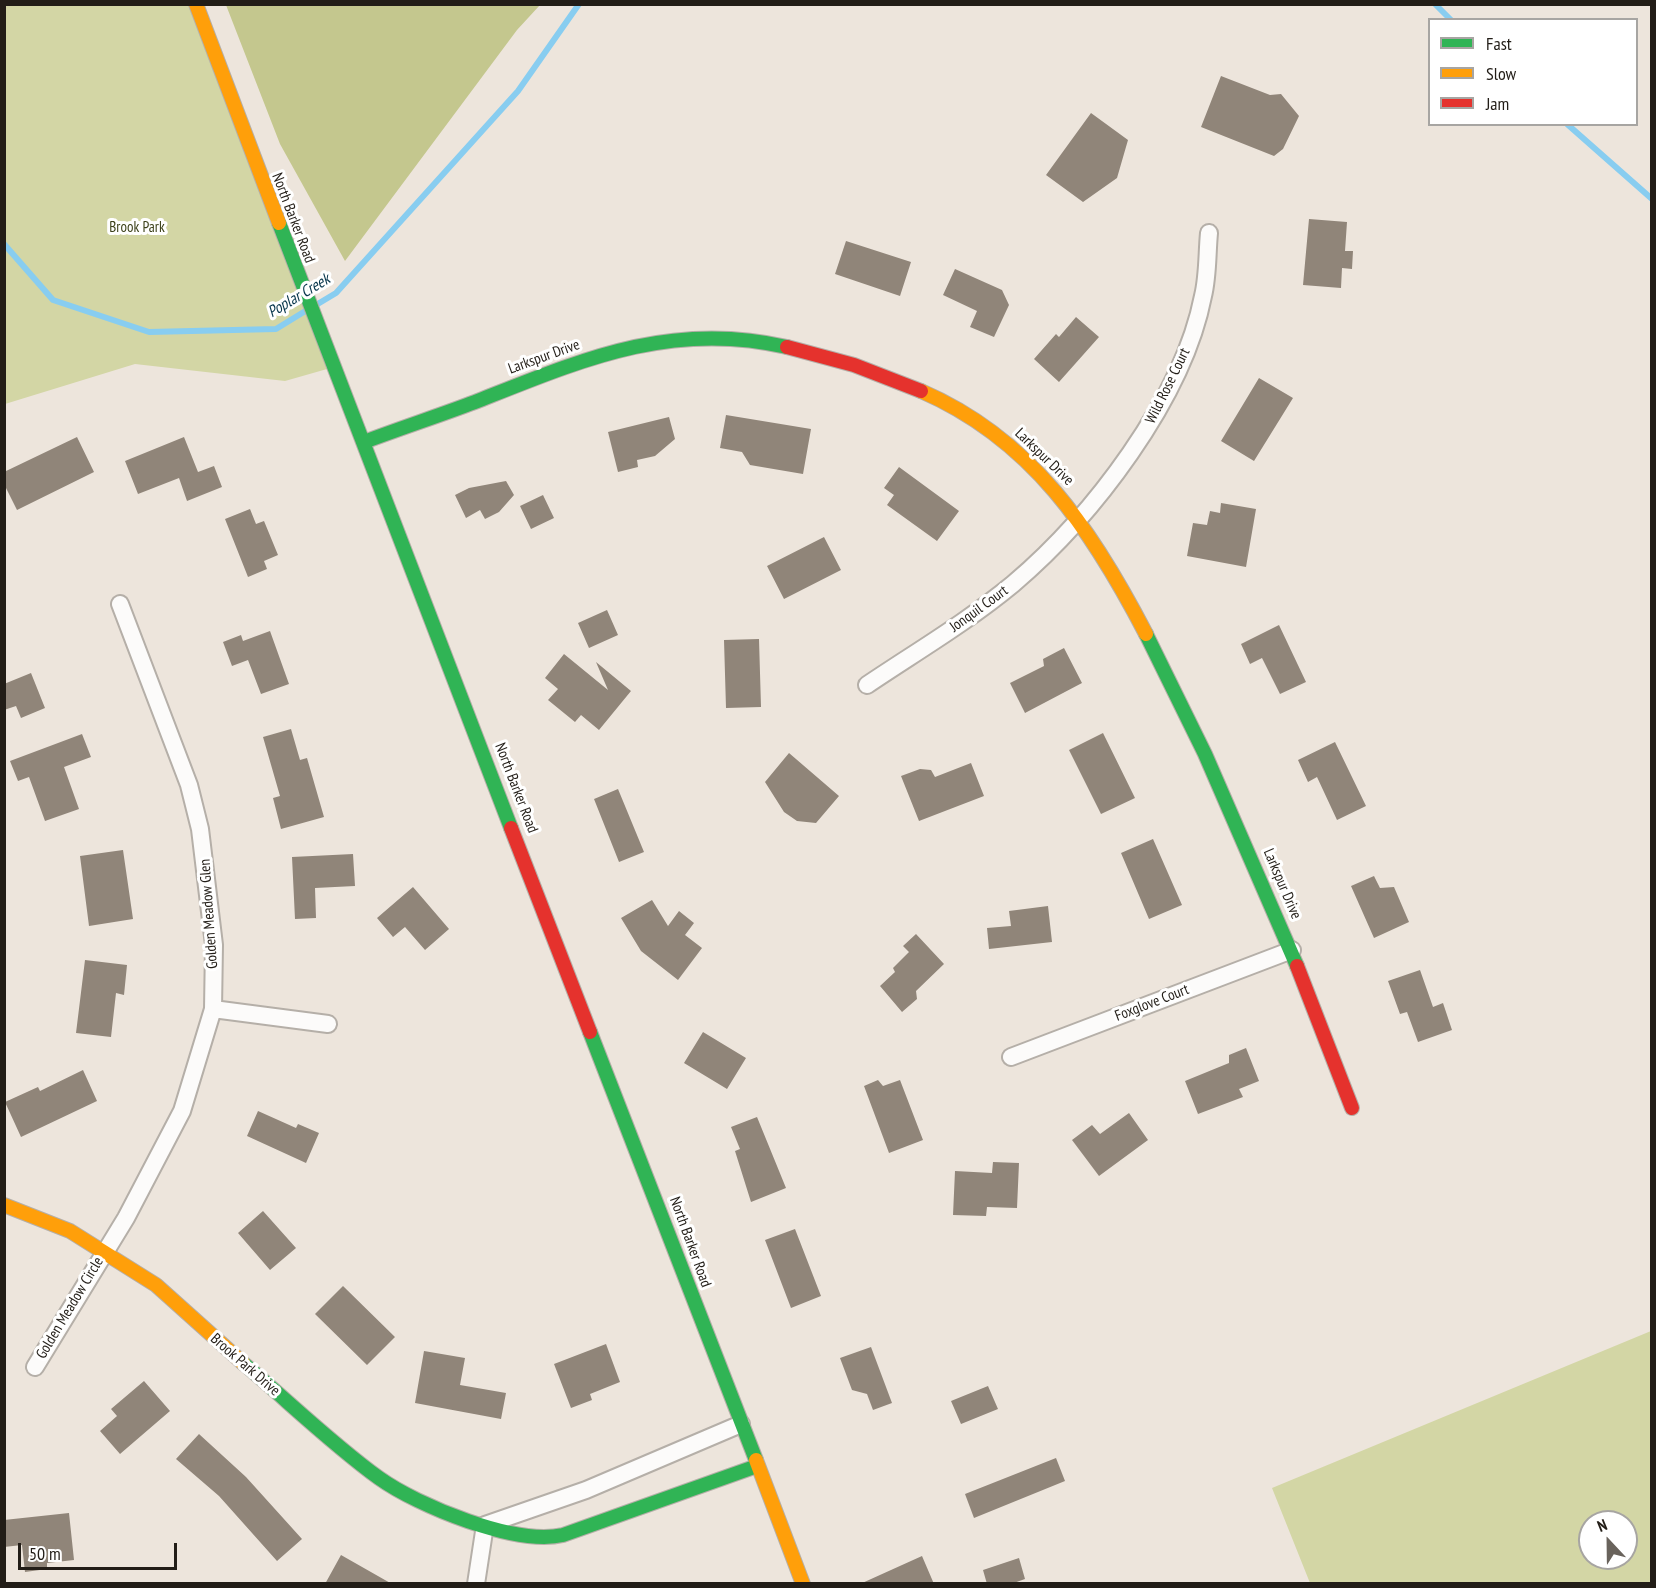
<!DOCTYPE html>
<style>
body{margin:0}
#map{position:relative;width:1656px;height:1588px;overflow:hidden;background:#ede5dc;font-family:"PT Sans Narrow",sans-serif}
canvas{display:block}
.frame{position:absolute;inset:0;border:6px solid #221d17;pointer-events:none}
.legend{position:absolute;left:1428px;top:18px;width:210px;height:108px;box-sizing:border-box;background:#fff;border:2px solid #a7a5a2;margin:0;padding:8px 10px;list-style:none;font-size:18px;color:#221d17}
.legend li{display:flex;align-items:center;gap:12px;height:30px}
.legend b{width:30px;border:2px solid #a7a5a2}
.north{position:absolute;left:1578px;top:1510px;width:60px;height:60px;box-sizing:border-box;background:#fff;border:2px solid #a7a5a2;border-radius:50%;rotate:338deg;font-size:16px;font-weight:700;line-height:24px;text-align:center;color:#221d17}
.north::after{content:'';display:block;margin:auto;width:21px;height:27px;background:#69635c;clip-path:polygon(50% 0,100% 100%,50% 72%,0 100%)}
.scale{position:absolute;left:18px;top:1543px;width:159px;height:27px;box-sizing:border-box;border:3px solid #221d17;border-top:0;padding-left:8px;font-size:18px;line-height:21px;white-space:nowrap;color:#221d17;-webkit-text-stroke:4px #fff;paint-order:stroke}
</style>
<div id="map">
<canvas width="1656" height="1588"></canvas>
<div class="frame"></div>
<ul class="legend">
<li><b style="height:8px;background:#30b455"></b>Fast</li>
<li><b style="height:8px;background:#ff9f0a"></b>Slow</li>
<li><b style="height:8px;background:#e5322d"></b>Jam</li>
</ul>
<div class="north">N</div>
<div class="scale">50 m</div>
</div>
<script>
const c = document.querySelector('canvas').getContext('2d');
c.lineJoin = 'round';
function fill(path, color) {
  c.fillStyle = color;
  c.fill(path, 'evenodd');
}
function stroke(path, color, width, dash) {
  c.strokeStyle = color;
  c.lineWidth = width;
  c.lineCap = dash ? 'butt' : 'round';
  c.setLineDash(dash || []);
  c.stroke(path);
}
function label(font, color, halo, rows, align = 'center') {
  c.font = font + ' "PT Sans Narrow",sans-serif';
  c.lineWidth = 6;
  c.setLineDash([]);
  c.textBaseline = 'middle';
  c.strokeStyle = halo;
  c.fillStyle = color;
  for (const [text, x, y, turn = 0] of rows) {
    c.save();
    c.translate(x, y);
    c.rotate((+turn || 0) * Math.PI / 180);
    c.textAlign = isNaN(turn) ? turn : align;
    if (halo) c.strokeText(text, 0, 0);
    c.fillText(text, 0, 0);
    c.restore();
  }
}
const green = new Path2D(`
 M 5,5 L 196,5 L 334,367 L 285,381 L 135,364 L 5,404 Z
 M 1651,1331 L 1651,1583 L 1310,1583 L 1272,1488 ZM 1590,1522 L 1626,1522 L 1626,1558 L 1590,1558 Z`);
const forest = new Path2D(`
 M 226,5 L 540,5 L 517,30 L 345,261 L 280,144 Z`);
const stream = new Path2D(`
 M 1435,4 L 1451,20
 M 1567,124 L 1652,199
 M 4,244 L 53,300 L 149,332 L 276,329 L 307,310
 M 316,305 L 336,293 L 518,91 L 579,4`);
const building = new Path2D(`
 M 1221,76 L 1270,95 L 1281,94 L 1299,116 L 1283,149 L 1274,156 L 1201,127 Z
 M 1091,113 L 1128,140 L 1117,178 L 1083,202 L 1046,175 Z
 M 1309,219 L 1347,222 L 1345,251 L 1353,251 L 1352,269 L 1342,268 L 1341,288 L 1303,285 Z
 M 846,241 L 911,262 L 900,296 L 835,274 Z
 M 955,269 L 1002,290 L 1009,305 L 994,337 L 970,327 L 977,311 L 943,295 Z
 M 1076,317 L 1099,337 L 1059,382 L 1034,359 L 1056,334 L 1059,337 Z
 M 1259,378 L 1293,398 L 1254,461 L 1221,441 Z
 M 726,415 L 811,429 L 803,474 L 750,465 L 742,452 L 720,448 Z
 M 669,417 L 675,439 L 655,456 L 637,460 L 638,467 L 618,472 L 608,432 Z
 M 77,437 L 94,472 L 17,510 L 4,484 L 4,472 Z
 M 184,437 L 198,472 L 214,466 L 222,487 L 187,501 L 179,478 L 138,494 L 125,461 Z
 M 899,467 L 959,511 L 937,541 L 887,505 L 894,495 L 884,488 Z
 M 506,481 L 514,495 L 499,512 L 485,519 L 480,510 L 466,518 L 455,495 L 469,488 Z
 M 543,495 L 554,518 L 531,529 L 520,506 Z
 M 1221,503 L 1256,509 L 1246,567 L 1187,556 L 1193,523 L 1207,525 L 1210,511 L 1220,513 Z
 M 250,509 L 256,524 L 264,521 L 278,555 L 264,561 L 267,569 L 248,577 L 225,519 Z
 M 824,537 L 841,570 L 784,599 L 767,566 Z
 M 607,610 L 618,635 L 589,648 L 578,623 Z
 M 1279,625 L 1306,682 L 1280,694 L 1262,658 L 1250,664 L 1241,644 Z
 M 270,631 L 289,684 L 261,694 L 248,660 L 232,666 L 223,642 L 241,635 L 243,641 Z
 M 759,639 L 761,707 L 726,708 L 724,640 Z
 M 1064,648 L 1082,683 L 1025,713 L 1010,683 L 1044,666 L 1043,659 Z
 M 564,654 L 608,690 L 596,662 L 631,691 L 599,730 L 581,715 L 575,722 L 548,700 L 558,689 L 545,678 Z
 M 31,673 L 45,708 L 21,718 L 16,706 L 4,710 L 4,684 Z
 M 291,729 L 300,760 L 307,758 L 324,817 L 281,829 L 273,798 L 280,796 L 263,737 Z
 M 1103,733 L 1135,798 L 1101,814 L 1069,750 Z
 M 82,734 L 91,757 L 64,767 L 79,809 L 45,821 L 29,777 L 18,781 L 10,761 Z
 M 1335,742 L 1366,806 L 1337,820 L 1317,777 L 1308,782 L 1298,760 Z
 M 789,753 L 839,796 L 816,823 L 797,821 L 784,812 L 765,782 Z
 M 971,763 L 984,796 L 919,821 L 901,776 L 920,769 L 931,770 L 935,777 Z
 M 618,789 L 644,852 L 619,862 L 594,799 Z
 M 1153,839 L 1182,905 L 1149,919 L 1121,853 Z
 M 123,850 L 133,919 L 89,926 L 80,856 Z
 M 353,854 L 355,886 L 315,888 L 316,918 L 295,919 L 292,857 Z
 M 1374,876 L 1380,888 L 1394,887 L 1409,922 L 1374,938 L 1351,886 Z
 M 413,887 L 449,929 L 425,950 L 405,927 L 393,937 L 377,918 Z
 M 652,900 L 668,926 L 679,911 L 694,923 L 685,935 L 702,948 L 678,980 L 641,951 L 621,918 Z
 M 1048,906 L 1052,942 L 989,949 L 987,928 L 1011,926 L 1009,911 Z
 M 916,934 L 944,964 L 916,991 L 917,999 L 902,1012 L 880,986 L 895,972 L 893,968 L 909,952 L 903,946 Z
 M 85,960 L 127,965 L 124,995 L 116,993 L 111,1037 L 76,1033 Z
 M 1420,970 L 1433,1007 L 1443,1003 L 1452,1030 L 1418,1042 L 1407,1012 L 1400,1014 L 1388,981 Z
 M 703,1032 L 746,1058 L 727,1089 L 684,1063 Z
 M 1246,1048 L 1259,1081 L 1239,1089 L 1243,1097 L 1198,1114 L 1185,1081 L 1229,1063 L 1229,1055 Z
 M 83,1070 L 97,1101 L 21,1137 L 5,1102 L 38,1087 L 40,1091 Z
 M 878,1080 L 883,1086 L 900,1080 L 923,1140 L 889,1153 L 864,1086 Z
 M 258,1111 L 296,1128 L 298,1124 L 319,1133 L 306,1163 L 247,1136 Z
 M 1129,1113 L 1148,1140 L 1099,1176 L 1072,1140 L 1092,1125 L 1100,1134 Z
 M 757,1117 L 786,1188 L 751,1202 L 735,1151 L 740,1149 L 731,1127 Z
 M 993,1162 L 1019,1163 L 1017,1208 L 987,1207 L 986,1216 L 953,1215 L 955,1171 L 992,1173 Z
 M 263,1211 L 296,1248 L 270,1270 L 238,1233 Z
 M 795,1229 L 821,1296 L 791,1308 L 765,1240 Z
 M 343,1286 L 395,1337 L 367,1365 L 315,1314 Z
 M 606,1344 L 620,1382 L 590,1394 L 592,1400 L 571,1408 L 554,1364 Z
 M 871,1347 L 892,1403 L 873,1410 L 867,1394 L 852,1390 L 840,1358 Z
 M 424,1351 L 465,1358 L 460,1385 L 506,1393 L 501,1419 L 415,1403 Z
 M 144,1381 L 170,1411 L 120,1454 L 100,1431 L 117,1416 L 111,1409 Z
 M 988,1386 L 998,1409 L 961,1424 L 951,1401 Z
 M 199,1434 L 246,1477 L 302,1539 L 277,1561 L 219,1496 L 176,1459 Z
 M 1056,1458 L 1065,1481 L 974,1518 L 965,1494 Z
 M 69,1513 L 74,1560 L 47,1563 L 47,1569 L 25,1572 L 22,1545 L 4,1547 L 4,1520 Z
 M 341,1555 L 392,1584 L 325,1584 Z
 M 922,1556 L 934,1584 L 860,1584 Z
 M 1019,1558 L 1025,1579 L 1011,1584 L 987,1584 L 983,1570 Z`);
const street = new Path2D(`
 M 867,685 C 916,652 967,622 1013,584 C 1092,517 1183,399 1203,296 C 1208,276 1207,254 1209,233
 M 213,1009 L 328,1024
 M 1011,1057 L 1292,950
 M 35,1367 L 126,1218 L 182,1111 L 213,1009 L 214,945 L 200,829 L 189,785 L 120,604
 M 476,1584 L 485,1525 L 586,1490 L 741,1424`);
const fast = new Path2D(`
 M 279,223 L 511,828
 M 364,442 C 401,428 438,416 475,402 C 581,360 671,320 787,347
 M 1146,634 L 1205,754 L 1297,966
 M 590,1032 L 756,1460
 M 243,1363 C 288,1401 332,1444 379,1478 C 418,1506 516,1546 563,1535 L 757,1466`);
const slow = new Path2D(`
 M 196,4 L 279,223
 M 921,391 C 1032,439 1092,530 1146,634
 M 4,1205 L 70,1231 L 156,1285 L 243,1363
 M 756,1460 L 803,1584`);
const jam = new Path2D(`
 M 787,347 L 854,365 L 921,391
 M 511,828 L 590,1032
 M 1297,966 L 1352,1108`);
const streetNames = [
 ["North Barker Road",293,218,69],
 ["Larkspur Drive",544,357,-20],
 ["Wild Rose Court",1168,386,-64],
 ["Larkspur Drive",1044,457,44],
 ["Jonquil Court",979,609,-36],
 ["North Barker Road",516,788,69],
 ["Larkspur Drive",1282,884,67],
 ["Golden Meadow Glen",209,914,-94],
 ["Foxglove Court",1152,1003,-21],
 ["North Barker Road",690,1242,70],
 ["Golden Meadow Circle",70,1308,-59],
 ["Brook Park Drive",245,1365,41]
];
const parkNames = [
 ["Brook Park",137,228]
];
const waterNames = [
 ["Poplar Creek",299,296,-31]
];
fill(green, '#d3d6a5');
fill(forest, '#c4c78e');
stroke(stream, '#88cdf0', 6);
fill(building, '#908579');
stroke(street, '#b5afa8', 20);
stroke(fast, '#b5afa8', 16);
stroke(slow, '#b5afa8', 16);
stroke(jam, '#b5afa8', 16);
stroke(street, '#fcfbfa', 16);
stroke(fast, '#30b455', 14);
stroke(slow, '#ff9f0a', 14);
stroke(jam, '#e5322d', 14);
label('15px', '#221d17', '#fff', streetNames);
label('15px', '#3c4119', '#fff', parkNames);
label('italic 16px', '#08364c', '#fff', waterNames);
</script>
